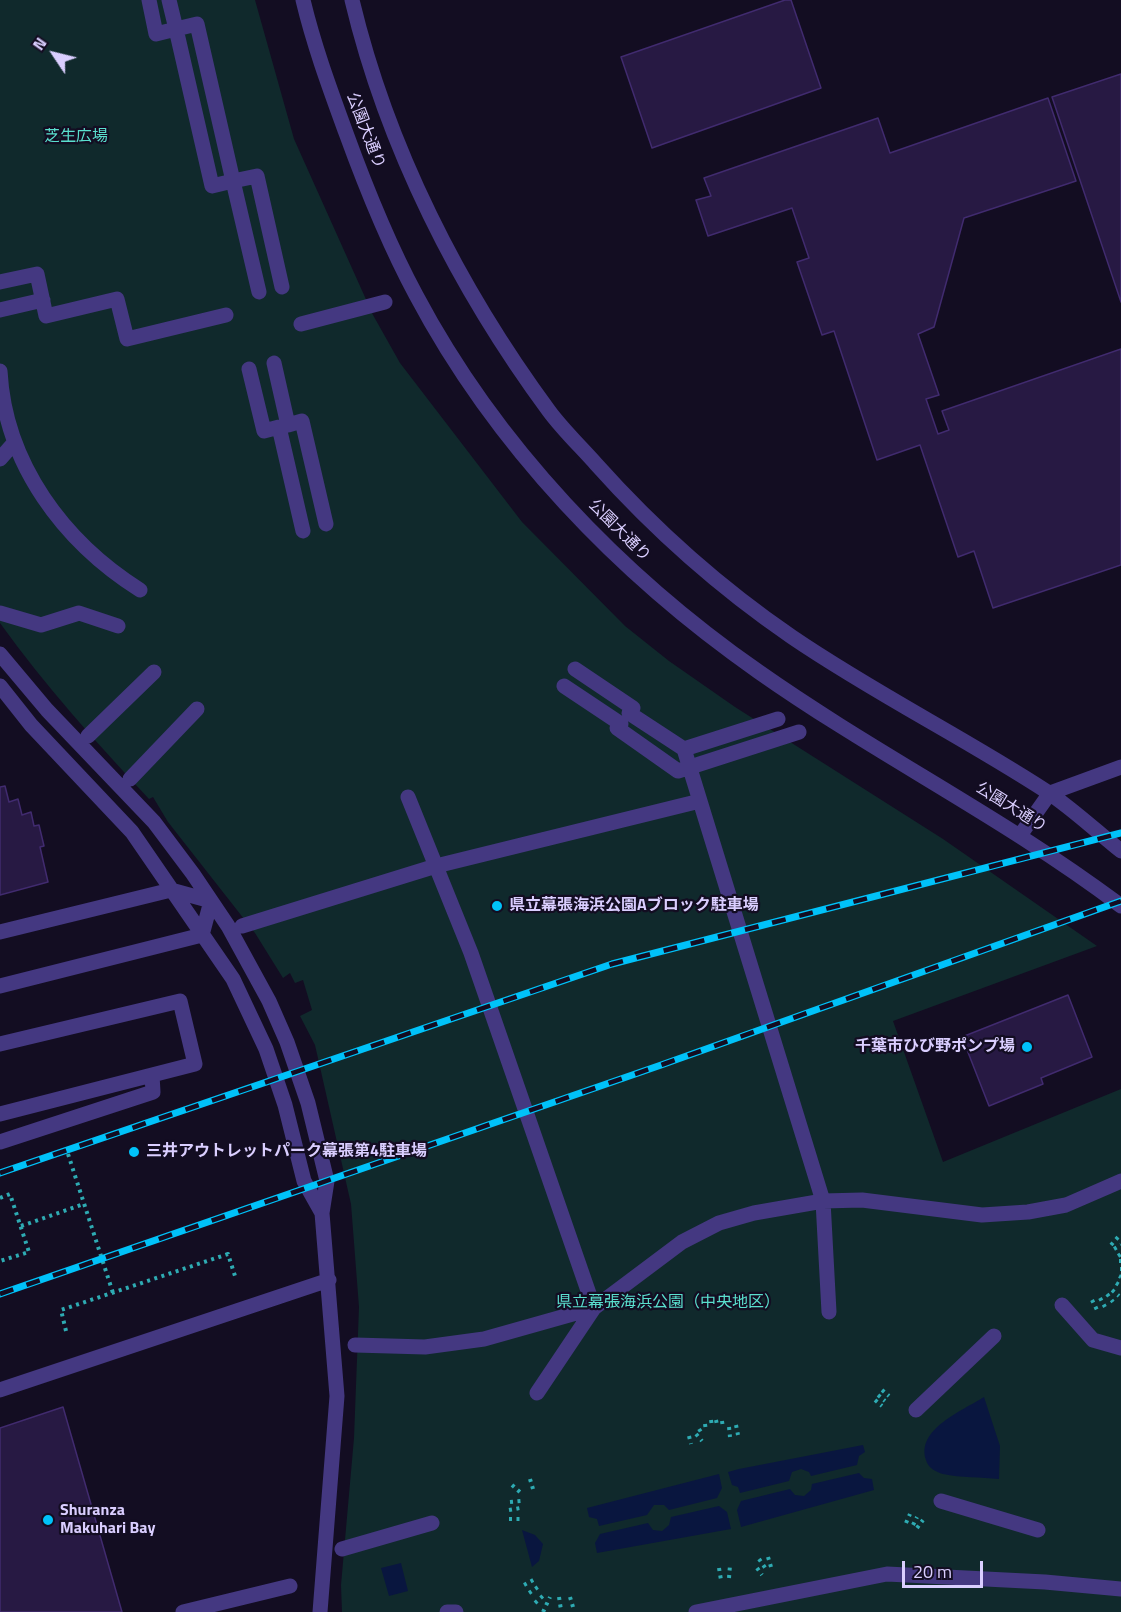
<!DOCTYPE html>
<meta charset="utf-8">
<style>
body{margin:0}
#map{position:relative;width:1121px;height:1612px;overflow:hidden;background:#130d22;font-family:"Titillium Web",sans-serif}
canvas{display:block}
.north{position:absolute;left:24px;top:24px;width:60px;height:60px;-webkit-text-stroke:4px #130d22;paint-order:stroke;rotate:305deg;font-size:16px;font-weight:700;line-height:24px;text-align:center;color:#daceff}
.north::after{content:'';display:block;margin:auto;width:21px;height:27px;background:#daceff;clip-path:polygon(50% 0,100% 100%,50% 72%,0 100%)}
.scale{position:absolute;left:902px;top:1561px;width:81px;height:27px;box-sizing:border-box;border:3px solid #daceff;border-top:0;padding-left:8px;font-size:18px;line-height:21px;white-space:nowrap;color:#daceff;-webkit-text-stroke:4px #130d22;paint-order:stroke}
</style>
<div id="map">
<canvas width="1121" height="1612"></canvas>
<div class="north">N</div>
<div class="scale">20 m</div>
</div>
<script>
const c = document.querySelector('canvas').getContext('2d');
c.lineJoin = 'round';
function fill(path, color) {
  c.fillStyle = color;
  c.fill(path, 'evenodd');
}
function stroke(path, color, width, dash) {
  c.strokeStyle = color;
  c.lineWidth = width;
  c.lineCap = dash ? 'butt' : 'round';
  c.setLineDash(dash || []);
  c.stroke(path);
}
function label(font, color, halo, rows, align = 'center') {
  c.font = font + ' "Titillium Web","Noto Sans JP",sans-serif';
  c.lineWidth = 4.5;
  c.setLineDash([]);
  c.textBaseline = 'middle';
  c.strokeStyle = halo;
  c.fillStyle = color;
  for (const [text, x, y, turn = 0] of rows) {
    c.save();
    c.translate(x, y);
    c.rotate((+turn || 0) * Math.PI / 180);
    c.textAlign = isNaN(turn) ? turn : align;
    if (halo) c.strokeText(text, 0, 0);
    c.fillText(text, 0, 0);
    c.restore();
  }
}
const green = new Path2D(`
 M 0,0 L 255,0 L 294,139 L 373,315 L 400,363 L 522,522 L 625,626 L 669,661 L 735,707 L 943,839 L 1097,946 L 893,1021 L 943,1162 L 1121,1089 L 1121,1612 L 342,1612 L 341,1585 L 354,1438 L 359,1307 L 351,1204 L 315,1045 L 300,1016 L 312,1010 L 303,980 L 295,983 L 290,973 L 283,978 L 255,933 L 168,822 L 153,797 L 149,799 C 96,742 45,686 0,623 Z`);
const water = new Path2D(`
 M 984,1397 L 1000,1446 L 999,1479 C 981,1477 961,1478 943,1474 C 936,1472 928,1468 926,1460 C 916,1429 962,1411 984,1397 Z
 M 863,1445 L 865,1452 L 859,1456 L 857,1465 L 811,1476 L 809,1472 L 801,1469 L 792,1472 L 789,1481 L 740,1493 L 738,1487 L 732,1485 L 728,1472 L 739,1469 Z
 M 859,1473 L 864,1478 L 872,1479 L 874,1490 L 741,1527 L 737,1510 L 741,1501 L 790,1489 L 795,1495 L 804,1496 L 811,1490 L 812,1484 Z
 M 719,1474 L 722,1488 L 717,1498 L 669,1510 L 664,1505 L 654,1505 L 647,1515 L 599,1526 L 597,1519 L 589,1517 L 587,1508 Z
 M 719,1506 L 727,1512 L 731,1529 L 597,1553 L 595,1543 L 600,1534 L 648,1523 L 653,1530 L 662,1531 L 669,1525 L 671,1517 Z
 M 522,1530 L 535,1535 L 543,1544 L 539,1561 L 532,1567 Z
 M 401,1563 L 408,1591 L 389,1596 L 381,1568 Z`);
const building = new Path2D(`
 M 785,0 L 791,0 L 821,88 L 652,148 L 621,57 Z
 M 1121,74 L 1121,302 L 1052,97 Z
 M 1048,98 L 1076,181 L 964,218 L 934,327 L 918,334 L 939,395 L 926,399 L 938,434 L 949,430 L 942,411 L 1121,349 L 1121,565 L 993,608 L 974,551 L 958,557 L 920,445 L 877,460 L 834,331 L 822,335 L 797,262 L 809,258 L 792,208 L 708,236 L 696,200 L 711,196 L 704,178 L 878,118 L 890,153 Z
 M 5,786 L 9,802 L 18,799 L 22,815 L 31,812 L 34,826 L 39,825 L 44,846 L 40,847 L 48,882 L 0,895 L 0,787 Z
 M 1068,995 L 1092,1057 L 1041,1078 L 1043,1084 L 989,1106 L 962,1037 Z
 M 63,1407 L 122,1612 L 0,1612 L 0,1428 Z`);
const path = new Path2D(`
 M 68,1154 L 113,1293
 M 0,1198 L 10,1194 L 29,1252 L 0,1261
 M 21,1226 L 84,1204
 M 1111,1245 L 1119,1236
 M 1114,1249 L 1121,1245
 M 1118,1256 L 1121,1254
 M 1119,1261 L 1121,1261
 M 1120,1269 L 1121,1269
 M 1119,1276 L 1121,1277
 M 1116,1283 L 1121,1286
 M 1112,1290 L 1119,1296
 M 1107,1294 L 1113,1302
 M 1100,1298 L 1105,1307
 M 1092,1300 L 1097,1310
 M 66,1331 L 61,1310 L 228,1254 L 235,1276
 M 882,1390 L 889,1396
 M 878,1395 L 885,1401
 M 875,1400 L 882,1406
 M 711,1420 L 712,1426
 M 716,1420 L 717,1425
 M 722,1421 L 723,1428
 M 705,1424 L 706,1431
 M 736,1425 L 738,1435
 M 729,1427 L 730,1437
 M 699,1429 L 703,1435
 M 696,1434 L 702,1441
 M 689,1436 L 691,1444
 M 530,1479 L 533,1489
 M 512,1485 L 521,1493
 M 510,1502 L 521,1501
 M 509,1510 L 520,1508
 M 509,1519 L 520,1519
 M 906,1523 L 910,1514
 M 913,1525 L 917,1517
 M 917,1528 L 923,1520
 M 768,1557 L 771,1567
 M 759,1559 L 766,1569
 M 719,1568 L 721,1580
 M 757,1568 L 762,1575
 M 729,1578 L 730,1565
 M 524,1585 L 537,1578
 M 529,1593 L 541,1585
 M 559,1597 L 561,1610
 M 570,1597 L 573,1607
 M 535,1603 L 546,1593
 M 543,1612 L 550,1597`);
const minor = new Path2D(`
 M 149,0 L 156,34 L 176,29 L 212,186 L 233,181 L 259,292
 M 169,0 L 176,29 L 197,24 L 233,181 L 257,176 L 282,287
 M 303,0 C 314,46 330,89 346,133 C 366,188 388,243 416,295 C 496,446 620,575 759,672 C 877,755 1006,819 1121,906
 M 352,0 C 387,147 459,289 549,411 C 563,430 581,447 596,464 C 655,530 719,587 792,637 C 874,693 963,737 1046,791 C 1073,809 1096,831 1121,851
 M 0,282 L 37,274 L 46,316 L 117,299 L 127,339 L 226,315
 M 0,310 L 43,300
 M 301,324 L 385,302
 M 274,363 L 288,425 L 302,421 L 326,524
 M 249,369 L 264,431 L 279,427 L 303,531
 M 0,371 C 5,464 64,542 140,590
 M 0,459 L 14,443
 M 0,613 L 41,625 L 79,613 L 118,626
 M 0,654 L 47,710 L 154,822 L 193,874 L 228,926 L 269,1001 L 287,1042 L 308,1103 L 327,1181 L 322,1213 L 337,1396 L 320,1612
 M 575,669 L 633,708 L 629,713 L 684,749 L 778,719
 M 0,686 L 31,725 L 132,832 L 233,979 L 266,1049 L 285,1105 L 304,1181 L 322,1213
 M 564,686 L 621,724 L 617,728 L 678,771 L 799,732
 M 88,736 L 154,672
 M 684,749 L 823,1201 L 829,1312
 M 130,779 L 197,709
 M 1021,834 L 1050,793 L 1121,767
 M 242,926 L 436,866 L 700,801
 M 0,932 L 171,890 L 211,901 L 202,935 L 0,986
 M 0,1044 L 180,1001 L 195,1064 L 0,1114
 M 0,1142 L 153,1092 L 152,1075
 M 1062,1305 L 1093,1340 L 1121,1348
 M 355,1345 L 425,1347 L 484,1339 L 594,1308 L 471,953 L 408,797
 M 0,1390 L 329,1280
 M 537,1393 L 594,1308 L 682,1242 L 719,1223 L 754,1213 L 823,1201 L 862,1200 L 982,1215 L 1028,1212 L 1066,1205 L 1121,1181
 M 916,1410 L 994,1336
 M 941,1501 L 1038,1530
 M 342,1549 L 432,1523
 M 183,1612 L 290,1586
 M 447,1612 L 456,1612
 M 696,1612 L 887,1574 L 1045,1582 L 1121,1589`);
const rail = new Path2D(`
 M 0,1173 L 612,964 L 1121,833
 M 0,1294 L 664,1064 L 1121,901`);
const markers = [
 [497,906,6,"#00c2f9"],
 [1027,1047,6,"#00c2f9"],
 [134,1152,6,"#00c2f9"],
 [48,1520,6,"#00c2f9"]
];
const streetNames = [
 ["公園大通り",365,131,69],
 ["公園大通り",619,531,45],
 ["公園大通り",1011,808,32]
];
const parkNames = [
 ["芝生広場",76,137],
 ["県立幕張海浜公園（中央地区）",668,1303]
];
const poiNames = [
 ["県立幕張海浜公園Aブロック駐車場",509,906],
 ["千葉市ひび野ポンプ場",1015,1047,"right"],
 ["三井アウトレットパーク幕張第4駐車場",146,1152],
 ["Shuranza",60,1511],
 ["Makuhari Bay",60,1529]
];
fill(green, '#10292c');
fill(water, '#09163f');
fill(building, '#271943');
stroke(building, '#412b6f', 1.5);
stroke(path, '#2eabb3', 4, [3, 4.5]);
stroke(minor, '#443881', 15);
stroke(rail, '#00c2f9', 7);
stroke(rail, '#130d22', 4.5, [14]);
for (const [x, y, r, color] of markers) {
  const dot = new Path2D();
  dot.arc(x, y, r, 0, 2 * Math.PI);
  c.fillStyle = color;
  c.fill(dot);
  stroke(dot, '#130d22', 2);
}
label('16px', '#daceff', '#130d22', streetNames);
label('16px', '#5adfce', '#130d22', parkNames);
label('bold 16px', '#daceff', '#130d22', poiNames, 'left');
</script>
